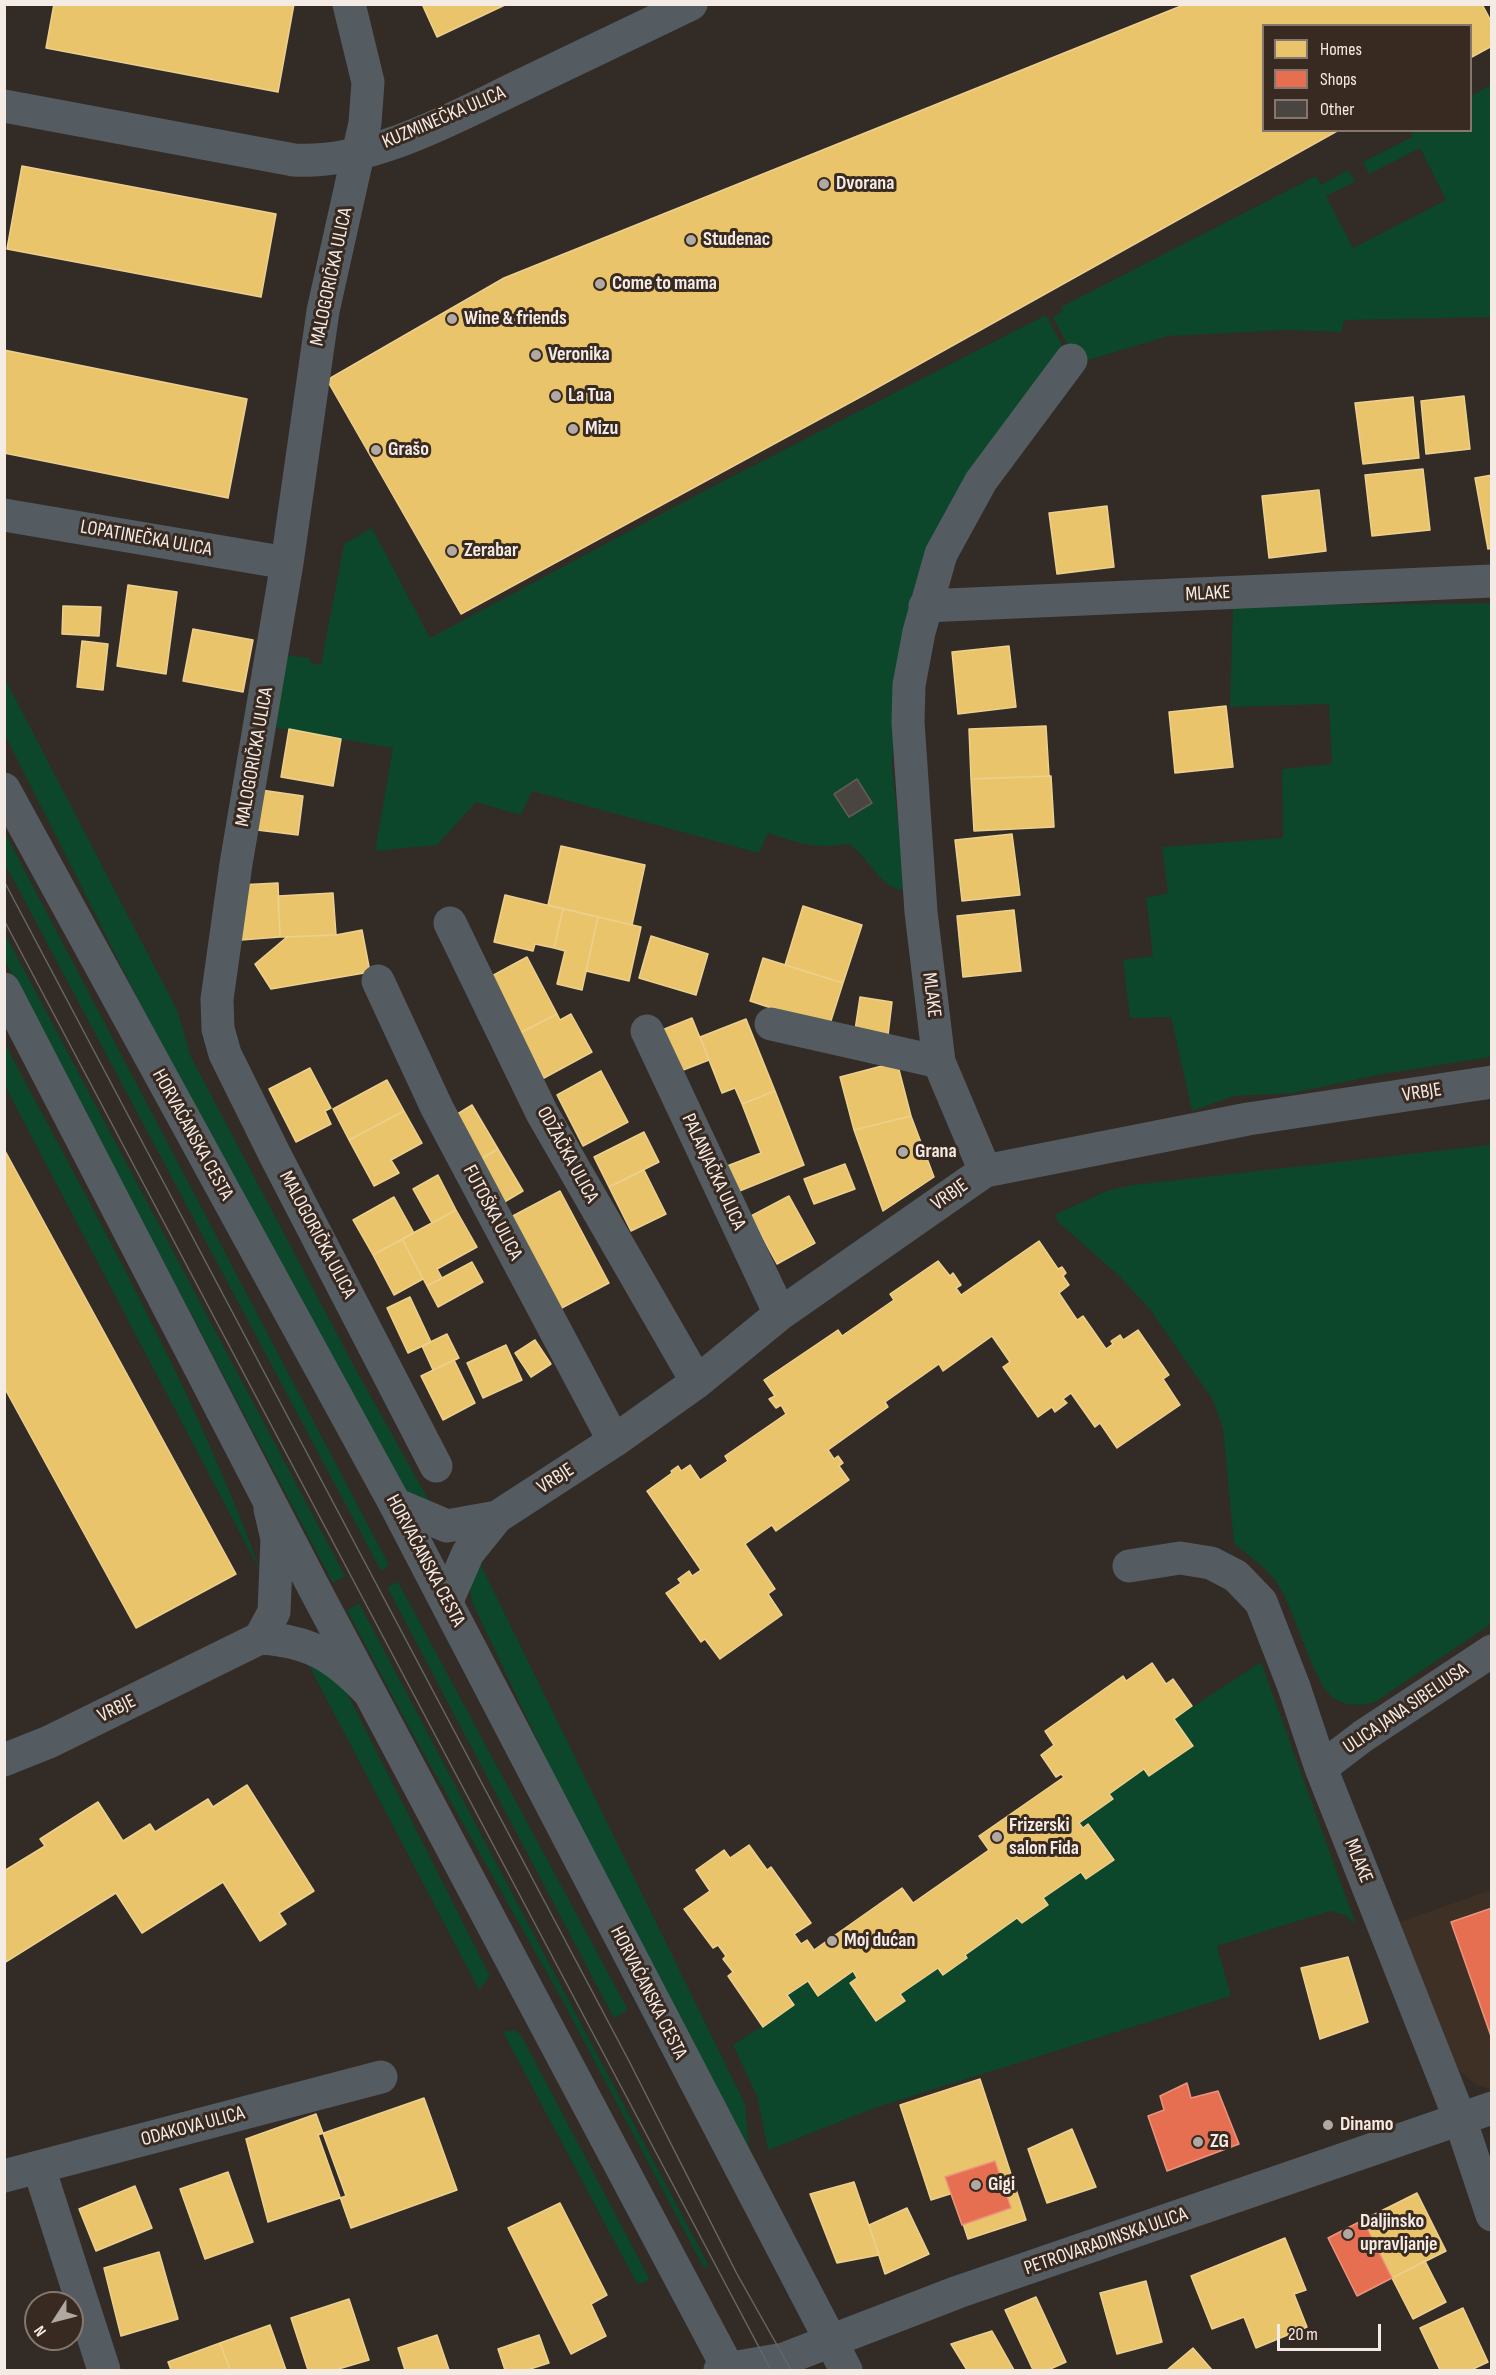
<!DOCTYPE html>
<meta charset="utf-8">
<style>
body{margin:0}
#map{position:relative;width:1496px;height:2375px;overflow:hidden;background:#332b26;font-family:"Sofia Sans Condensed",sans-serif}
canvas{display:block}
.frame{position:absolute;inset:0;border:6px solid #f5ebe5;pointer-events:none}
.legend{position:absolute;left:1262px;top:24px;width:210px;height:108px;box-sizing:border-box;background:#382a21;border:2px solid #84776f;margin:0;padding:8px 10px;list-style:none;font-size:18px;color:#f5ebe5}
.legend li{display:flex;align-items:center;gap:12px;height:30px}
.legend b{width:30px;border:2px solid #84776f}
.north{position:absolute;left:24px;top:2291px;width:60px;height:60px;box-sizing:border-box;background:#382a21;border:2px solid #84776f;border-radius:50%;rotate:234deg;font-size:16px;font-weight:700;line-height:24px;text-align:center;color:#f5ebe5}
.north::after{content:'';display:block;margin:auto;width:21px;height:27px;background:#b1a8a2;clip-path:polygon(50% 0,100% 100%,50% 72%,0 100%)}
.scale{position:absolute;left:1277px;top:2324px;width:104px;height:27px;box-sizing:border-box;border:3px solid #f5ebe5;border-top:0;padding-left:8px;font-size:18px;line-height:21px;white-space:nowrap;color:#f5ebe5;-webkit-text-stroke:4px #382a21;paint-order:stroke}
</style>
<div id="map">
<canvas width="1496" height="2375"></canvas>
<div class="frame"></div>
<ul class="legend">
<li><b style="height:16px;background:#e9c46a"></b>Homes</li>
<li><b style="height:16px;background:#e76f51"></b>Shops</li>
<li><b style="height:16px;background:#4b4541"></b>Other</li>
</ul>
<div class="north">N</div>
<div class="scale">20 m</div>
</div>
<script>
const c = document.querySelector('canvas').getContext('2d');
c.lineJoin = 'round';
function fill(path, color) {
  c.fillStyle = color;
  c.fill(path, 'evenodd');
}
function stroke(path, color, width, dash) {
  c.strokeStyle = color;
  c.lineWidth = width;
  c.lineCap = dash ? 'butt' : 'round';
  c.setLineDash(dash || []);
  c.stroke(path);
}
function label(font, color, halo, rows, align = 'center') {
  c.font = font + ' "Sofia Sans Condensed",sans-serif';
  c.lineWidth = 6;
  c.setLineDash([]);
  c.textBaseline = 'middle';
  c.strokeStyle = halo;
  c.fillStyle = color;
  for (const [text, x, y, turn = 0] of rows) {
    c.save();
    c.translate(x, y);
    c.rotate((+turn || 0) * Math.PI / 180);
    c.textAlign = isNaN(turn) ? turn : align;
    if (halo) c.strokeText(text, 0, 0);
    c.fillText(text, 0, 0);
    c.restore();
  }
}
const commercial = new Path2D(`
 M 1491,1890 L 1491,2089 L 1477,2085 L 1458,2070 L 1446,2052 L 1400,1922 Z`);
const green = new Path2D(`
 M 1491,85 L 1491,317 L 1344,320 L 1341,332 L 1287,330 L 1168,336 L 1085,361 L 1075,359 L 1053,317 L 1063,311 L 1061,307 L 1316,176 L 1321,185 L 1348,170 L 1355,182 L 1326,196 L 1353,248 L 1446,200 L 1420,148 L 1369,174 L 1363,162 L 1412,137 L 1412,131 L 1470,130 L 1471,96 Z
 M 1046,315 L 1068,357 L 991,455 L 896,689 L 892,766 L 905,890 C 879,889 869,857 849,844 C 814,849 801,844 768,833 L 759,853 L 532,791 L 521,815 L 476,802 L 437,845 L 375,851 L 393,748 L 272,727 L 288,655 L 310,658 L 310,663 L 321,665 L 344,544 L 372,528 L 430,638 L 706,490 Z
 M 1491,603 L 1491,1057 L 1382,1074 L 1293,1093 L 1234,1096 L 1192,1111 L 1171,1017 L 1130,1018 L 1123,960 L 1153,956 L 1146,898 L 1168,893 L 1162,847 L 1283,838 L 1282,769 L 1332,764 L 1329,704 L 1230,707 L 1233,606 Z
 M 4,677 L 177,1010 L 191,1057 L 355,1368 L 437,1515 L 405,1501 L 190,1103 L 5,735 Z
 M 5,833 L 389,1565 L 381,1571 L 5,864 Z
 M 4,932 L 345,1576 L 333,1583 L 5,961 Z
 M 4,1042 C 96,1216 195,1389 262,1575 L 5,1086 Z
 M 1491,1145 L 1491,1624 L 1375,1702 C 1359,1706 1345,1707 1331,1696 C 1313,1680 1296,1614 1280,1588 C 1270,1570 1250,1557 1234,1543 L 1223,1429 L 1213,1400 L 1149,1308 L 1116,1273 L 1058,1222 L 1056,1214 L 1107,1191 L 1133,1185 Z
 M 476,1555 L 745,2104 L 749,2151 L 608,1889 L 472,1602 L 469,1586 Z
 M 398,1582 L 628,2010 L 614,2018 L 387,1587 Z
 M 359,1603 L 709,2266 L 704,2268 L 561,1998 L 411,1731 L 347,1610 Z
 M 304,1656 L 346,1691 L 490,1976 L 479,1990 Z
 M 1261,1662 L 1356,1925 L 1347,1916 L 1330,1911 L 1217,1946 L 1231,1996 L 877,2107 L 768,2150 L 757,2096 L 733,2045 L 793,2006 L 787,1995 L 808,1981 L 818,1996 L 853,1971 L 857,1978 L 850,1984 L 876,2021 L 904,2002 L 900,1994 L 938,1968 L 943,1974 L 965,1955 L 1017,1918 L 1022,1923 L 1048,1905 L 1043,1898 L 1081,1872 L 1087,1879 L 1113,1860 L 1088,1825 L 1083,1828 L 1079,1823 L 1109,1794 L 1144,1769 L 1150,1776 L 1192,1746 L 1174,1719 Z
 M 515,2030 L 521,2035 L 650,2280 L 638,2284 L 635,2280 L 503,2032 Z`);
const homes = new Path2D(`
 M 54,4 L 294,4 L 278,92 L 46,48 Z
 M 422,4 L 507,4 L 437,37 Z
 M 1186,4 L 1482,4 L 1492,23 L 1492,46 L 1470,58 L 1470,26 L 1264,26 L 1264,130 L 1339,130 L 864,395 L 461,614 L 327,380 L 504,278 Z
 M 22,166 L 276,214 L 261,297 L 7,249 Z
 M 4,350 L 247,399 L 228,498 L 4,453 Z
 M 1464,396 L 1470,449 L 1426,454 L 1421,401 Z
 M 1413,397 L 1419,458 L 1363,464 L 1355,403 Z
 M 1423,469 L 1430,530 L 1372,536 L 1365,475 Z
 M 1492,475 L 1492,548 L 1488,549 L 1475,478 Z
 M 1319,490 L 1326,551 L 1269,558 L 1262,496 Z
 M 1107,506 L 1114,567 L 1057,574 L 1049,513 Z
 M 128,585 L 177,592 L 166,674 L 117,666 Z
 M 63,606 L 101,607 L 99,636 L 62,634 Z
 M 193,629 L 253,640 L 243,692 L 183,681 Z
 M 82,641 L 108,644 L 103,690 L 77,687 Z
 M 1009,646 L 1016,707 L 958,714 L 952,652 Z
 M 1226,706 L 1233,767 L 1175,773 L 1169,712 Z
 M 1046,726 L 1049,776 L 971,779 L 969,729 Z
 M 289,729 L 341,739 L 333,786 L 281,777 Z
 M 1051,776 L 1054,827 L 974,831 L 971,779 Z
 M 261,790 L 303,796 L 298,835 L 257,830 Z
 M 1012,834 L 1020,895 L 962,901 L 955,840 Z
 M 561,846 L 645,865 L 632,925 L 548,905 Z
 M 278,883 L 280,937 L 241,940 L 238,885 Z
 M 333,893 L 336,935 L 280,937 L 278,896 Z
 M 505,895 L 563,909 L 554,948 L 535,944 L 533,951 L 494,942 Z
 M 803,906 L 862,925 L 843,983 L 785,965 Z
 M 563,909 L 598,917 L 582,990 L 557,984 L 565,951 L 554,948 Z
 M 1014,910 L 1021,971 L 963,977 L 957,916 Z
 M 598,917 L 641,927 L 629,981 L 586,971 Z
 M 362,930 L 370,972 L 271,989 L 255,964 L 287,937 L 336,935 Z
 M 651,936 L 708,954 L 696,995 L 639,978 Z
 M 527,957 L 557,1014 L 520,1033 L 490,977 Z
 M 763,958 L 843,983 L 829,1027 L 750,1001 Z
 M 860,997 L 892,1002 L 888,1035 L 855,1030 Z
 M 557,1014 L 560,1020 L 571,1014 L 592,1052 L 544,1078 L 520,1033 Z
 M 692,1018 L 709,1060 L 673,1074 L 657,1032 Z
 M 746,1019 L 775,1091 L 742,1104 L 735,1088 L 722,1093 L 700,1037 Z
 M 897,1062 L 911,1116 L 854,1130 L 840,1077 Z
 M 310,1068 L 331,1108 L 325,1111 L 331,1124 L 296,1142 L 269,1089 Z
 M 601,1071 L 628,1122 L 583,1146 L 557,1095 Z
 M 387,1080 L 404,1111 L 349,1140 L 333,1109 Z
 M 775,1091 L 804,1165 L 737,1192 L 727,1166 L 761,1153 L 742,1104 Z
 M 472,1105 L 498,1149 L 476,1162 L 451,1118 Z
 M 404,1111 L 422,1143 L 391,1160 L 399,1173 L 374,1186 L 349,1140 Z
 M 911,1116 L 934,1177 L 883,1211 L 854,1130 Z
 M 644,1132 L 659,1162 L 609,1187 L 594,1157 Z
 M 4,1149 L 236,1574 L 136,1628 L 4,1387 Z
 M 498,1149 L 523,1191 L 501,1204 L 476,1162 Z
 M 845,1164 L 855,1189 L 814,1204 L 804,1179 Z
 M 644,1170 L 666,1214 L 631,1231 L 609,1187 Z
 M 438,1175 L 456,1210 L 432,1223 L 413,1189 Z
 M 560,1191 L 609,1283 L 556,1311 L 507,1219 Z
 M 789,1196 L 815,1243 L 777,1264 L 751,1216 Z
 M 394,1197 L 414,1233 L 373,1255 L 353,1220 Z
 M 456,1210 L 477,1247 L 437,1269 L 442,1278 L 427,1286 L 402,1239 Z
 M 402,1239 L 423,1279 L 394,1295 L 373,1255 Z
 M 1039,1241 L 1058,1269 L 1062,1267 L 1066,1273 L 1063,1276 L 1069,1285 L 1059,1293 L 1077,1320 L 1083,1316 L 1106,1349 L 1113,1344 L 1111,1341 L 1120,1335 L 1123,1340 L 1138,1330 L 1169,1375 L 1163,1379 L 1180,1405 L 1117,1448 L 1100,1423 L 1095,1427 L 1071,1393 L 1063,1399 L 1067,1403 L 1055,1412 L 1052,1407 L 1038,1417 L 1003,1367 L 1010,1362 L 992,1336 L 943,1371 L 939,1364 L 885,1402 L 888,1407 L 828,1450 L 834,1459 L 838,1456 L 843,1463 L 839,1466 L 849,1480 L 776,1531 L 772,1525 L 745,1544 L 775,1589 L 768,1594 L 782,1615 L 720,1659 L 705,1639 L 701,1642 L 666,1593 L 681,1583 L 678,1579 L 689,1571 L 692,1576 L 701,1570 L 647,1491 L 672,1473 L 671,1471 L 678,1466 L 681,1471 L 690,1465 L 700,1480 L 728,1461 L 725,1456 L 786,1414 L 781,1405 L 776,1408 L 769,1399 L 775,1396 L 764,1380 L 838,1330 L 842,1336 L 894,1300 L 890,1294 L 938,1261 L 950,1276 L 953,1273 L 961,1285 L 956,1288 L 961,1295 Z
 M 472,1262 L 483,1282 L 438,1307 L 427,1286 Z
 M 410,1297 L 431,1342 L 408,1353 L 387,1308 Z
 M 447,1334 L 459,1358 L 433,1370 L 422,1346 Z
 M 535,1340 L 551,1364 L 531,1377 L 515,1353 Z
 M 506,1345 L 522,1380 L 483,1398 L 467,1363 Z
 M 454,1360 L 475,1403 L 443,1420 L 421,1376 Z
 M 1152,1663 L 1166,1684 L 1173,1679 L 1192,1706 L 1174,1719 L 1193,1746 L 1149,1776 L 1144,1769 L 1109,1794 L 1113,1799 L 1079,1823 L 1083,1828 L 1088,1824 L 1114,1860 L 1086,1879 L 1081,1872 L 1043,1898 L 1048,1905 L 1022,1923 L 1017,1918 L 965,1955 L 967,1958 L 943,1975 L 938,1968 L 900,1994 L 905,2001 L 876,2021 L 850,1983 L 857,1978 L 853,1971 L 818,1996 L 808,1981 L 787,1995 L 794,2005 L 763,2027 L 728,1976 L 733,1972 L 723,1959 L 726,1956 L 718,1945 L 713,1948 L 684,1909 L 710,1891 L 696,1870 L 724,1850 L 730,1858 L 749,1845 L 767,1870 L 771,1867 L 811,1923 L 794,1934 L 801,1944 L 807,1940 L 814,1950 L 902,1888 L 913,1903 L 989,1850 L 979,1836 L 1064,1777 L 1061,1774 L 1056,1777 L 1041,1755 L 1054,1745 L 1045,1731 L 1123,1676 L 1126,1681 Z
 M 247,1785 L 314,1891 L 279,1913 L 286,1924 L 260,1941 L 223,1882 L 142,1933 L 116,1893 L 4,1963 L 4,1871 L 45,1846 L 40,1839 L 98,1802 L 123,1841 L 150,1824 L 155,1832 L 208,1799 L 213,1807 Z
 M 1348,1957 L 1368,2022 L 1320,2039 L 1301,1968 Z
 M 980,2079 L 1026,2220 L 968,2239 L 953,2193 L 931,2200 L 900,2105 Z
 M 424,2098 L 457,2190 L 351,2228 L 318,2135 Z
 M 316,2114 L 346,2196 L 268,2222 L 246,2139 Z
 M 1072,2129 L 1096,2187 L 1047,2203 L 1028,2149 Z
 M 228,2172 L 253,2242 L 205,2259 L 180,2189 Z
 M 854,2182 L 879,2255 L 837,2263 L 810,2194 Z
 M 135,2186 L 152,2228 L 96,2251 L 79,2209 Z
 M 1417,2193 L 1446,2251 L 1392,2278 L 1363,2220 Z
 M 560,2203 L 607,2295 L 591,2304 L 606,2336 L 571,2354 L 508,2228 Z
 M 907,2208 L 929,2254 L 885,2274 L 869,2225 Z
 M 1285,2238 L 1306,2290 L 1294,2294 L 1307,2327 L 1256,2348 L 1244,2317 L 1212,2329 L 1191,2276 Z
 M 159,2252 L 178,2319 L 121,2336 L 104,2268 Z
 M 1425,2261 L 1446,2302 L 1413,2319 L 1392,2278 Z
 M 1146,2281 L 1162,2342 L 1117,2354 L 1100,2293 Z
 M 1036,2297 L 1066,2362 L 1048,2370 L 1033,2370 L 1005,2310 Z
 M 349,2299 L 369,2360 L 335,2370 L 308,2370 L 291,2318 Z
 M 1463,2308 L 1488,2362 L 1471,2370 L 1440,2370 L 1420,2328 Z
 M 270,2325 L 286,2370 L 230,2370 L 220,2343 Z
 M 992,2331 L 1014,2370 L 967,2370 L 951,2344 Z
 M 437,2335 L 449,2370 L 405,2370 L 398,2348 Z
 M 539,2335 L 549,2363 L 527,2370 L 505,2370 L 498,2349 Z
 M 220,2343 L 230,2370 L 171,2370 L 168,2362 Z
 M 1193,2348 L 1212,2370 L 1167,2370 Z`);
const shops = new Path2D(`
 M 1492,1908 L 1492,2039 L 1451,1922 Z
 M 1187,2083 L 1191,2098 L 1218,2091 L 1239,2144 L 1167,2171 L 1148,2116 L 1164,2110 L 1160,2096 Z
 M 995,2161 L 1011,2208 L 962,2225 L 945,2177 Z
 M 1363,2220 L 1392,2278 L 1357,2296 L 1328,2238 Z`);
const building = new Path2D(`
 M 857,779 L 872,803 L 849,817 L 834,794 Z`);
const minor = new Path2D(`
 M 349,4 L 368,82 L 365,123 L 323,311 L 287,563 L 236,864 L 217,999 L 218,1029 L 225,1054 L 275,1155 L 436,1466
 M 4,106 L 294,160 C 370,165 455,117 522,85 C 578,58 635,31 691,4
 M 4,515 L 287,563
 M 925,606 L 1492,581
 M 450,923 L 542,1113 L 697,1382
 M 378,981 L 437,1108 L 614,1441
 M 771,1024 L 939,1062
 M 647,1031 L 780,1314
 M 985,1171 L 939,1062 L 921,912 L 908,722 L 909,685 L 919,632 L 941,554 L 981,481 L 1071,360
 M 395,1504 L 447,1526 L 497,1517
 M 1129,1566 L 1180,1558 L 1211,1563 L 1236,1576 L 1261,1602 L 1294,1687 L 1321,1768 L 1460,2119 L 1492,2215
 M 447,1601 L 468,1553 L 497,1517 L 614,1441 L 697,1382 L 780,1314 L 985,1171 L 1248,1119 L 1492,1082
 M 260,1638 L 274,1612 L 277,1539 L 270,1509
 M 4,1760 L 49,1742 L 260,1638 C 309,1641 333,1655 367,1690
 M 1321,1768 L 1363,1736 L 1492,1651
 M 39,2168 L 104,2370
 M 4,2176 L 381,2077`);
const tertiary = new Path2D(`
 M 4,789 L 395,1504 L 846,2370
 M 4,989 L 313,1586 L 729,2370
 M 720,2370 L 784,2359 L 958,2292 L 1492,2108`);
const tram = new Path2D(`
 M 4,881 L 629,2061 L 737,2274 L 791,2370
 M 4,920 L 771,2370`);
const markers = [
 [824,184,6,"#b1a8a2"],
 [691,240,6,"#b1a8a2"],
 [600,284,6,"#b1a8a2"],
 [452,319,6,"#b1a8a2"],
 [536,355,6,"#b1a8a2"],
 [556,396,6,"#b1a8a2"],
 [573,429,6,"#b1a8a2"],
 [376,450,6,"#b1a8a2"],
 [452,551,6,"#b1a8a2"],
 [903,1152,6,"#b1a8a2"],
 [997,1837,6,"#b1a8a2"],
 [832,1941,6,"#b1a8a2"],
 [1328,2125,6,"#b1a8a2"],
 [1198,2142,6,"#b1a8a2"],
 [976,2185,6,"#b1a8a2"],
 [1348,2234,6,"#b1a8a2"]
];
const streetNames = [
 ["KUZMINEČKA ULICA",444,118,-23],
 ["MALOGORIČKA ULICA",332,277,-78],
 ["LOPATINEČKA ULICA",146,539,10],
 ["MLAKE",1208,594,-3],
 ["MALOGORIČKA ULICA",255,757,-80],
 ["MLAKE",931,995,83],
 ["VRBJE",1422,1093,-9],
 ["HORVAĆANSKA CESTA",192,1135,61],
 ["ODŽAČKA ULICA",567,1155,61],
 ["PALANJAČKA ULICA",713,1172,65],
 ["VRBJE",950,1195,-35],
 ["FUTOŠKA ULICA",492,1213,62],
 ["MALOGORIČKA ULICA",317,1235,62],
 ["VRBJE",556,1479,-33],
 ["HORVAĆANSKA CESTA",425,1561,62],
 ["VRBJE",117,1709,-26],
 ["ULICA JANA SIBELIUSA",1406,1709,-34],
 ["MLAKE",1358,1861,68],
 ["HORVAĆANSKA CESTA",648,1993,63],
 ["ODAKOVA ULICA",193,2127,-15],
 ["PETROVARADINSKA ULICA",1106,2242,-19]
];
const poiNames = [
 ["Dvorana",836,184],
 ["Studenac",703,240],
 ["Come to mama",612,284],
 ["Wine & friends",464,319],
 ["Veronika",548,355],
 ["La Tua",568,396],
 ["Mizu",585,429],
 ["Grašo",388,450],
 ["Zerabar",464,551],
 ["Grana",915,1152],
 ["Frizerski",1009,1826],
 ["salon Fida",1009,1849],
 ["Moj dućan",844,1941],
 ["Dinamo",1340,2125],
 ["ZG",1210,2142],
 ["Gigi",988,2185],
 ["Daljinsko",1360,2222],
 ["upravljanje",1360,2245]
];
fill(commercial, '#3f3026');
fill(green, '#0c462b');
fill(homes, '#e9c46a');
stroke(homes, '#edd08f', 1.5);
fill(shops, '#e76f51');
stroke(shops, '#eb947d', 1.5);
fill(building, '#4b4541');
stroke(building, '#625b56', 1.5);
stroke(minor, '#545c61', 33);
stroke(tertiary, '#545c61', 33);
stroke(tram, '#656667', 1.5);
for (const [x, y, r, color] of markers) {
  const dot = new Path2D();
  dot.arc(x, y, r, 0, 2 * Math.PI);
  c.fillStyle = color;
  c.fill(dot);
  stroke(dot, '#382a21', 2);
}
label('20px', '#f5ebe5', '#382a21', streetNames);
label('bold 20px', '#f5ebe5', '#382a21', poiNames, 'left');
</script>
